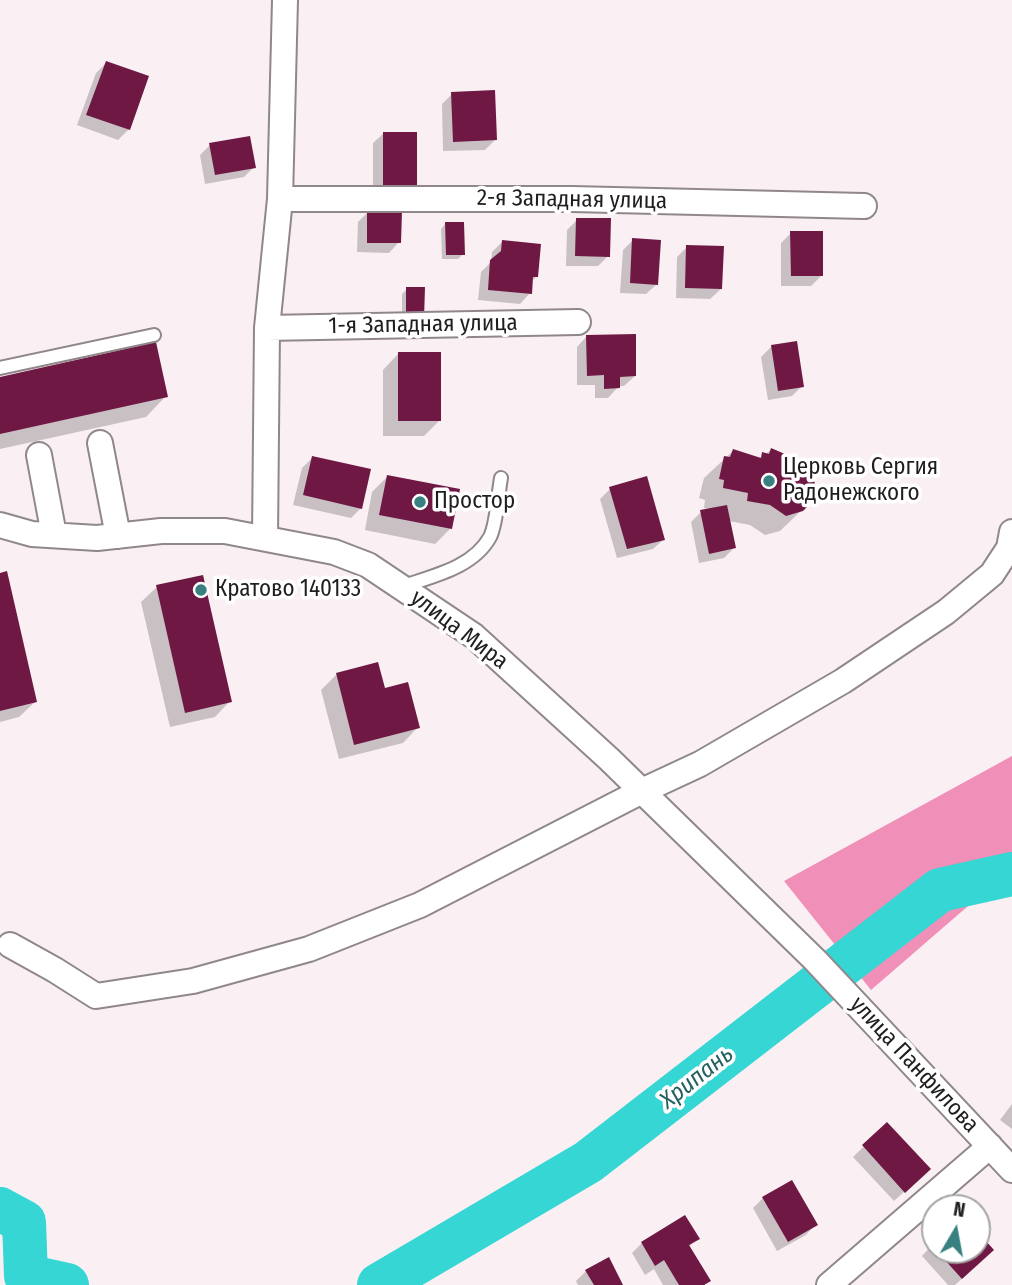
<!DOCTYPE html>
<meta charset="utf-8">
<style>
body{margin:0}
#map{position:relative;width:1012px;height:1285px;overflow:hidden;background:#faf0f4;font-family:"Fira Sans Condensed",sans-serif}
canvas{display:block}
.north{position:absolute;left:921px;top:1194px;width:70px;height:70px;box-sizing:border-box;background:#fff;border:2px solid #a6a5a5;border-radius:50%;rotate:10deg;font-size:19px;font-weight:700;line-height:28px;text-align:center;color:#201d1e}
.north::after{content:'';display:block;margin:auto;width:24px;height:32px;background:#388180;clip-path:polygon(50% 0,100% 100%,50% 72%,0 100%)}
</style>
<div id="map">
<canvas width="1012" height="1285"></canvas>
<div class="north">N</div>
</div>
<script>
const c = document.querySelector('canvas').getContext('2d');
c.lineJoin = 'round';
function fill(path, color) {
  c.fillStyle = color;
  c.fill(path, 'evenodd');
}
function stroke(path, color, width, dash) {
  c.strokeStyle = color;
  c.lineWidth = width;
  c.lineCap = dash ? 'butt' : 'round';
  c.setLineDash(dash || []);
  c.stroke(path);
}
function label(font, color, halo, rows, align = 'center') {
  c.font = font + ' "Fira Sans Condensed",sans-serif';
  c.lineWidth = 7;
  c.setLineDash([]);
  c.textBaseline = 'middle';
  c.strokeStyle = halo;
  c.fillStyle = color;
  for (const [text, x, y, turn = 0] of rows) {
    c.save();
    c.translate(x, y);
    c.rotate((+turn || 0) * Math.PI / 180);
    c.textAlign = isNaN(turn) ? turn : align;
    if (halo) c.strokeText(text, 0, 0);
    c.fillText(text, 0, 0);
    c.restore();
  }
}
const forest = new Path2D(`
 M 1012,756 L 1012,878 L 975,900 L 871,990 L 784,881 Z`);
const shadow = new Path2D(`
 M 106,63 L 129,129 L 118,140 L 77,125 L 96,73 Z
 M 452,94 L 495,140 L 485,150 L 443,151 L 442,104 Z
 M 384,133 L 415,186 L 373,196 L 373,143 Z
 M 210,145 L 254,167 L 244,177 L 205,184 L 200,155 Z
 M 368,212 L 399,242 L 389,253 L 357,252 L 358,222 Z
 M 577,220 L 608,256 L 598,266 L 566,266 L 567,230 Z
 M 445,224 L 463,254 L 458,259 L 442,259 L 441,229 Z
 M 791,233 L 821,276 L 811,286 L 781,286 L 781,243 Z
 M 633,240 L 657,284 L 646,294 L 620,293 L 623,250 Z
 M 502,242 L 537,276 L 531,282 L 530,293 L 520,304 L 478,300 L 481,272 L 491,262 L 492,252 Z
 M 687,247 L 721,289 L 710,299 L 676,298 L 677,257 Z
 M 407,289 L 422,318 L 402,323 L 402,294 Z
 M 587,336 L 635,376 L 624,386 L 619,386 L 608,398 L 595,398 L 595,385 L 577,385 L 577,347 Z
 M 772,346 L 802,386 L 792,396 L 768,400 L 761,357 Z
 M 398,354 L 439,421 L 424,436 L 383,436 L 383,370 Z
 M 0,379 L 166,396 L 146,417 L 0,449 Z
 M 771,450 L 807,505 L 780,531 L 765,535 L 750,525 L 729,521 L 734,548 L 724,558 L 699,563 L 691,522 L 701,512 L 713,510 L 704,508 L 705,500 L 699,498 L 704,478 L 733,451 L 758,459 Z
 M 312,458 L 361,508 L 351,518 L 293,505 L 302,468 Z
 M 387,477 L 451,528 L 435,544 L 365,530 L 372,492 Z
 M 610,489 L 664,539 L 653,549 L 617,558 L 600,499 Z
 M 0,574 L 35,702 L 19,717 L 0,722 Z
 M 157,587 L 230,701 L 215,717 L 170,727 L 141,602 Z
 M 336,675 L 384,691 L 418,727 L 403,743 L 339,759 L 321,690 Z
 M 1012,1104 L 1012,1129 L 1000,1120 Z
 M 887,1124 L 918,1179 L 894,1201 L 853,1157 Z
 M 791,1182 L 816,1224 L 806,1235 L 777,1251 L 753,1208 L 763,1198 Z
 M 684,1217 L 697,1239 L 688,1248 L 708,1281 L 704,1285 L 663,1285 L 654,1269 L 645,1275 L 632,1253 L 642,1243 Z
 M 977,1234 L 982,1260 L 955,1285 L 948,1285 L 922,1256 L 935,1242 L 935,1250 L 977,1250 Z
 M 586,1271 L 621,1285 L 578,1285 L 576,1281 Z`);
const river = new Path2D(`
 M 0,1209 L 24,1222 L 26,1276 L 67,1285
 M 379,1285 L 588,1162 L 940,890 L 1012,874`);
const building = new Path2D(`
 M 106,61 L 149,76 L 130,130 L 86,115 Z
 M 495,90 L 497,140 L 453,142 L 451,92 Z
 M 383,132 L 417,132 L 417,187 L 383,187 Z
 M 250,136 L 256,168 L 215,175 L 209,143 Z
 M 367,210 L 402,211 L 401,243 L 367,243 Z
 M 576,218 L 611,218 L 610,257 L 575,256 Z
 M 445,222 L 464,222 L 465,255 L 446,255 Z
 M 790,231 L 823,231 L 823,276 L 791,276 Z
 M 632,238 L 661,240 L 658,285 L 630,283 Z
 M 502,240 L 541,244 L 538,277 L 533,277 L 532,294 L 488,290 L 490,260 L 501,251 Z
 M 686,245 L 724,246 L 722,289 L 685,288 Z
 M 406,287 L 425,287 L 424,319 L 406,319 Z
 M 636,334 L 636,376 L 620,377 L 620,388 L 604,389 L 604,375 L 587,376 L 586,335 Z
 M 797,341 L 804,387 L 778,391 L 771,345 Z
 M 156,342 L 168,397 L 0,434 L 0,377 Z
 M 398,352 L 441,352 L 441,421 L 398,421 Z
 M 771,448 L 801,461 L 815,483 L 808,506 L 803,511 L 786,516 L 770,505 L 747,501 L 748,493 L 723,488 L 724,480 L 719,479 L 724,456 L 730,457 L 733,449 L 761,458 L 762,452 L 769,454 Z
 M 312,456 L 371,469 L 362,509 L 303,495 Z
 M 387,475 L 460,489 L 452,529 L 379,515 Z
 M 647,476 L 665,540 L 627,549 L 609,487 Z
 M 727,505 L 736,548 L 709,554 L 700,510 Z
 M 7,571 L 37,702 L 0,711 L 0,573 Z
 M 203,575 L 232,702 L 185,713 L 156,585 Z
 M 378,662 L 385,688 L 408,682 L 420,728 L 354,745 L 336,673 Z
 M 887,1122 L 931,1169 L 905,1193 L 862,1145 Z
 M 792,1180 L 818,1225 L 788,1242 L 762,1197 Z
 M 685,1215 L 700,1239 L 689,1245 L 711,1281 L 704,1285 L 679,1285 L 664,1260 L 655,1266 L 641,1242 Z
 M 977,1231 L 994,1250 L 962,1279 L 936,1250 L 977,1250 Z
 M 609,1257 L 623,1285 L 594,1285 L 585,1270 Z`);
const lane = new Path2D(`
 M 0,368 L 154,335
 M 401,587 C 432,576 473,568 490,537 C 497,523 498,494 501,478`);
const street = new Path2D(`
 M 280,199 L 572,199 L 864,206
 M 267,328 L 578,322
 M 100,443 L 118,536
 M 39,455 L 54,535
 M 0,525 L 32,534 L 97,538 L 161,531 L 225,531 L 334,552 L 368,565 L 474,636 L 609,759 L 815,960 L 1012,1170
 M 265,538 L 267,328 L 280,199 L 285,0
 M 10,945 L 55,970 L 96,996 L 193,981 L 309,949 L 420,905 L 642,791 L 700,764 L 843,681 L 946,612 L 992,574 L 1009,548 L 1012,532
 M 829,1285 L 990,1146`);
const markers = [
 [769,481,7,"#388180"],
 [420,502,7,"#388180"],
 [201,590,7,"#388180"]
];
const streetNames = [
 ["2-я Западная улица",572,200,1],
 ["1-я Западная улица",423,325,-1],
 ["улица Мира",459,630,37],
 ["улица Панфилова",914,1065,47]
];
const poiNames = [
 ["Церковь Сергия",783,468],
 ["Радонежского",783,494],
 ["Простор",434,502],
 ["Кратово 140133",215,590]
];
const waterNames = [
 ["Хрипань",697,1078,-38]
];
fill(forest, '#f08fb7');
fill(shadow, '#0003');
stroke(river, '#36d6d4', 44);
fill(building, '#6e1843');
stroke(lane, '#90878a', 16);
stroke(street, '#90878a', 28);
stroke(lane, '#fff', 12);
stroke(street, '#fff', 24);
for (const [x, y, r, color] of markers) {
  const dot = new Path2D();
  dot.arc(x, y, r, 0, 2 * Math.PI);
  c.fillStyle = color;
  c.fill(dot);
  stroke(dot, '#fff', 2.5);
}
label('23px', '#201d1e', '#fff', streetNames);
label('23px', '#201d1e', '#fff', poiNames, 'left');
label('italic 24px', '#236160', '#fff', waterNames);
</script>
